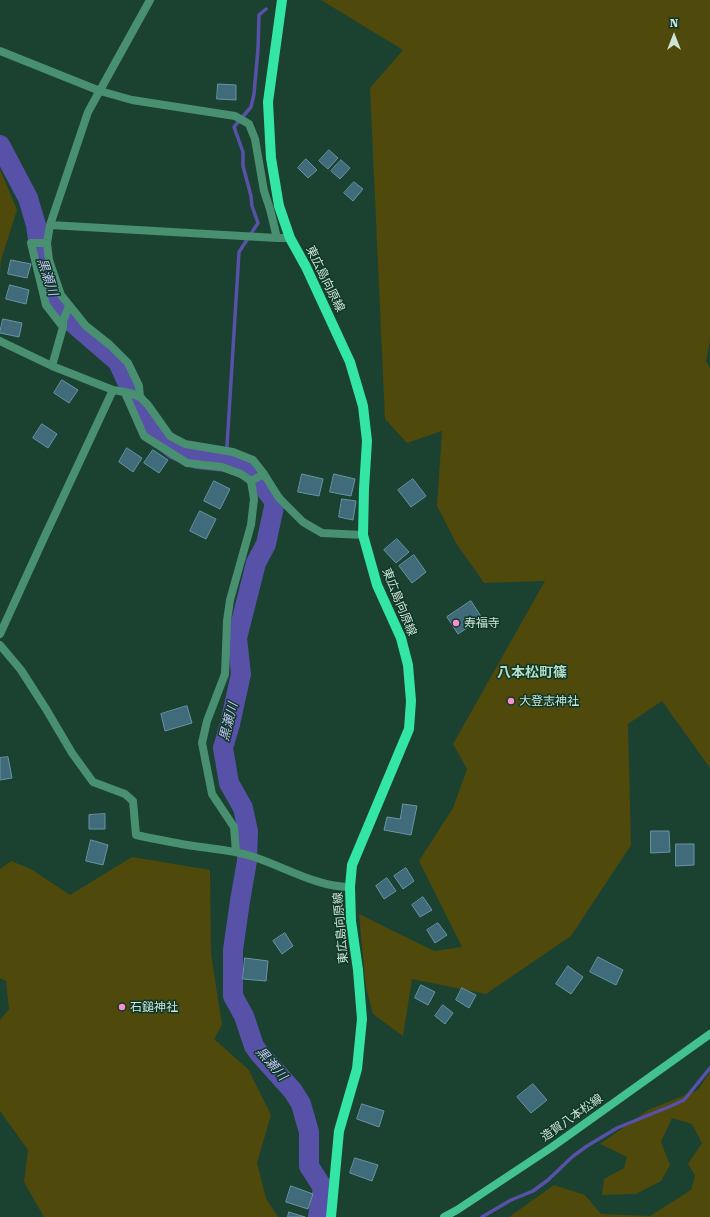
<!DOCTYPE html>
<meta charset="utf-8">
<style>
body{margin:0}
#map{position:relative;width:710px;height:1217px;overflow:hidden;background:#1b4131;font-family:"Roboto Serif",serif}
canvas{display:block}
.north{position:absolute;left:654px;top:16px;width:40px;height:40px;-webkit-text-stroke:3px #0f3727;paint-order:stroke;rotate:0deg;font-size:11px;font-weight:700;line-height:16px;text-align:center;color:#cfe4d9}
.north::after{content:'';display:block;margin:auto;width:14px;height:18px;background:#cfe4d9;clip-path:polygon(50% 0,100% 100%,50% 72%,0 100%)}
</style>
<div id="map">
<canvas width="710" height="1217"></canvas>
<div class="north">N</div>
</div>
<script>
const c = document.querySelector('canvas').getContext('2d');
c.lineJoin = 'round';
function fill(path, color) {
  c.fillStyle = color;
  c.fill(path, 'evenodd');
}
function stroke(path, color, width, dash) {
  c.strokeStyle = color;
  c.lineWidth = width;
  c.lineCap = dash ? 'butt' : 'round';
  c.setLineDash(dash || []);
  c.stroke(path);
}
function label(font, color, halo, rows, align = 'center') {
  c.font = font + ' "Roboto Serif","Noto Sans JP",serif';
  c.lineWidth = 3;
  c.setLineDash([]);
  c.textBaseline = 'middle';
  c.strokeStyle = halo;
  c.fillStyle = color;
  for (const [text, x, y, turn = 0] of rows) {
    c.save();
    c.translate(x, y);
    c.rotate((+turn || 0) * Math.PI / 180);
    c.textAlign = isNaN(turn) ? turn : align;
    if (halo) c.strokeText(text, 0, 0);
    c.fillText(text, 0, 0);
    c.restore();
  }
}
const green = new Path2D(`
 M 321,0 L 710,0 L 710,340 L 706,361 L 710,368 L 710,768 L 662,701 L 628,724 L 631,845 L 571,936 L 486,994 L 412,979 L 403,1036 L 373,1014 L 366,988 L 359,914 L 434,951 L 462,947 L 419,861 L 453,808 L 467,769 L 453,744 L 545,581 L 484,583 L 456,543 L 437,506 L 442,431 L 407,443 L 385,419 L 370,88 L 403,50 Z
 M 0,169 L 17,210 L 1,260 L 0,272 Z
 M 132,857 L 210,870 L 211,954 L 222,1025 L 214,1039 L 248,1069 L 271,1115 L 257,1163 L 266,1198 L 278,1217 L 44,1217 L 24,1182 L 28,1150 L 0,1111 L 0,1020 L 9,1009 L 6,981 L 0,978 L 0,869 L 11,861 L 31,869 L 70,895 Z
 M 710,1072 L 710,1217 L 509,1217 L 554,1185 L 585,1195 L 601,1214 L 650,1216 L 691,1190 L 695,1175 L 688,1164 L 702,1143 L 692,1124 L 672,1118 L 661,1142 L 670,1165 L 661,1181 L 636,1194 L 602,1195 L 604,1179 L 624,1168 L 627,1157 L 600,1144 L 648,1110 L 698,1090 Z`);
const stream = new Path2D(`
 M 226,462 L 239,252 L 258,223 L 252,206 L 251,196 L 243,166 L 243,152 L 234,127 L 251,107 L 254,94 L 258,49 L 259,15 L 266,9
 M 482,1217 L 511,1200 L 533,1191 L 548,1180 L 572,1157 L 587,1146 L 617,1128 L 671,1106 L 684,1100 L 710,1068`);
const river = new Path2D(`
 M 0,145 L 28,198 L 36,225 L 40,254 L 59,311 L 118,362 L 129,386
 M 137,402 L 147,426 L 152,432 L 175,450 L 197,459 L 226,462 L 252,472 L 275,502 L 266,544 L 256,563 L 237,638 L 241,674 L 230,724 L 223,748 L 229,783 L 243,808 L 248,831 L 247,861 L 240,901 L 233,950 L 233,996 L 244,1016 L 254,1046 L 259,1053 L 293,1091 L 301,1104 L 309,1132 L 309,1166 L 323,1188 L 318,1217`);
const building = new Path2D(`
 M 218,84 L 236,85 L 236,100 L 217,99 Z
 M 329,150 L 338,158 L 328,169 L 319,161 Z
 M 306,159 L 317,170 L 308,178 L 298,168 Z
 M 341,160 L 350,168 L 340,179 L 331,171 Z
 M 354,182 L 363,189 L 353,201 L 344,193 Z
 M 11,260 L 31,264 L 27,278 L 8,274 Z
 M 10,285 L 29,290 L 26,304 L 6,299 Z
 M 3,319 L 22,323 L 19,337 L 0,333 Z
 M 62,380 L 78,390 L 69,403 L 54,393 Z
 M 42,424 L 57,434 L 48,448 L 33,438 Z
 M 127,448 L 142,458 L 133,472 L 119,462 Z
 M 153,450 L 168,460 L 159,473 L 144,463 Z
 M 302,474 L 323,479 L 319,496 L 298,492 Z
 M 334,474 L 355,479 L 351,496 L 330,492 Z
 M 413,479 L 426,496 L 411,507 L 398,490 Z
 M 214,481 L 230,489 L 220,509 L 204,501 Z
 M 342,499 L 356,501 L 353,520 L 339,517 Z
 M 200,511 L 216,519 L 206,539 L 190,531 Z
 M 397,539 L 409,552 L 396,563 L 384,550 Z
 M 414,555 L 426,572 L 412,583 L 399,566 Z
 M 471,601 L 482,618 L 458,634 L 447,617 Z
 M 187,706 L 192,723 L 165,731 L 161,714 Z
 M 8,757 L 12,778 L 0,780 L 0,758 Z
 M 403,804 L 417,806 L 411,835 L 384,830 L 387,817 L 400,819 Z
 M 105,814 L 105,829 L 89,829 L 89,815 Z
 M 651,831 L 669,831 L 670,852 L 651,853 Z
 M 91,840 L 108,845 L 103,865 L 86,861 Z
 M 676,844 L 694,844 L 694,865 L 676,866 Z
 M 406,868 L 414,881 L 403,889 L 394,876 Z
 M 387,878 L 396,891 L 384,899 L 376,886 Z
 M 423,897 L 432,910 L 420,917 L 412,905 Z
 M 438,923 L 447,935 L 435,943 L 427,930 Z
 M 285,933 L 293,946 L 282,954 L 273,941 Z
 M 598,957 L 623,970 L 616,985 L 590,972 Z
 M 245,958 L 268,961 L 266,981 L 243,979 Z
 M 568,966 L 583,977 L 571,994 L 556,984 Z
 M 421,985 L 435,992 L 428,1005 L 415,998 Z
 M 462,988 L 476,995 L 469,1008 L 456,1000 Z
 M 443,1005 L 453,1013 L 445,1024 L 435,1016 Z
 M 533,1084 L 547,1100 L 531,1113 L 517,1097 Z
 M 362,1104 L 384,1111 L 379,1127 L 357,1119 Z
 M 355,1158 L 378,1165 L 372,1181 L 350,1173 Z
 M 291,1186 L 313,1194 L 308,1209 L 286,1202 Z
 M 289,1212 L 305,1217 L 288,1217 Z`);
const minor = new Path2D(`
 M 0,51 L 100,91 L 132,100 L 235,116 L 249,124 L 255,139 L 264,191 L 270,209 L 277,238
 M 50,225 L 277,238 L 290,238
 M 47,243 L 31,243 L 46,305 L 63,327 L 52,366
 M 63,327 L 63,321 L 69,306
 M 0,341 L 52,366 L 113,390 L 130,393 L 140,397 L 148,405 L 170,436 L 185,444 L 233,452 L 253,460 L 264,474 L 279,498 L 303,522 L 322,533 L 363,535
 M 125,393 L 144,436 L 187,463 L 222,467 L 241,474 L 251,481
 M 140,397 L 139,386 L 128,363 L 110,345 L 86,326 L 61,295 L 49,260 L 47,243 L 50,225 L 88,112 L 150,0
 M 0,634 L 43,540 L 113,390
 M 0,645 L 21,670 L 46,709 L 72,753 L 93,782 L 125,794 L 133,801 L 136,835 C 155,839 174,843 194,846 C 213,849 232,850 251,856 C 283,866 316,887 350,887
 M 236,852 L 234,827 L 212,794 L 202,743 L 207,721 L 225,674 L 227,621 L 230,600 L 251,525 L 254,499 L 251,481 L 264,474`);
const secondary = new Path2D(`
 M 444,1217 L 457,1210 L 552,1147 L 710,1034`);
const primary = new Path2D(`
 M 282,0 L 268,102 L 271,158 L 279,206 L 290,238 L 306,267 L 350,362 L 363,406 L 367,441 L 364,489 L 363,535 L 377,585 L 401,638 L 408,665 L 411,701 L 409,729 L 352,865 L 350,887 L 351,921 L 358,970 L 362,1019 L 357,1069 L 339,1131 L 331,1217`);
const markers = [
 [456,623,4,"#f690cf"],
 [511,701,4,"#f690cf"],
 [122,1007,4,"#f690cf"]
];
const streetNames = [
 ["東広島向原線",325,279,64],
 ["東広島向原線",399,602,68],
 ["東広島向原線",341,928,-95],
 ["造賀八本松線",572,1118,-35]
];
const poiNames = [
 ["寿福寺",464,623],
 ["大登志神社",519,701],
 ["石鎚神社",130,1007]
];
const waterNames = [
 ["黒瀬川",47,277,72],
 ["黒瀬川",229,722,-76],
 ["黒瀬川",271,1064,49]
];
const quarterNames = [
 ["八本松町篠",532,673]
];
fill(green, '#4f490c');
stroke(stream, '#5751a8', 3.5);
stroke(river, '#5751a8', 20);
fill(building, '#406b7a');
stroke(building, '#6994a4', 1);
stroke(minor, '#489070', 8);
stroke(secondary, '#43c18f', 8);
stroke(primary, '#34e6a6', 10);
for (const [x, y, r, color] of markers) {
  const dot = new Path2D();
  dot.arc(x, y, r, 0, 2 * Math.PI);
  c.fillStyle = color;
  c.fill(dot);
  stroke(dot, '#0f3727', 1.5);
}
label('12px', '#cfe4d9', '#0f3727', streetNames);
label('12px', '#cfe4d9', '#0f3727', poiNames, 'left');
label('italic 13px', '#c2c4f4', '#0f3727', waterNames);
label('bold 14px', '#b3ddc7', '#0f3727', quarterNames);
</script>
